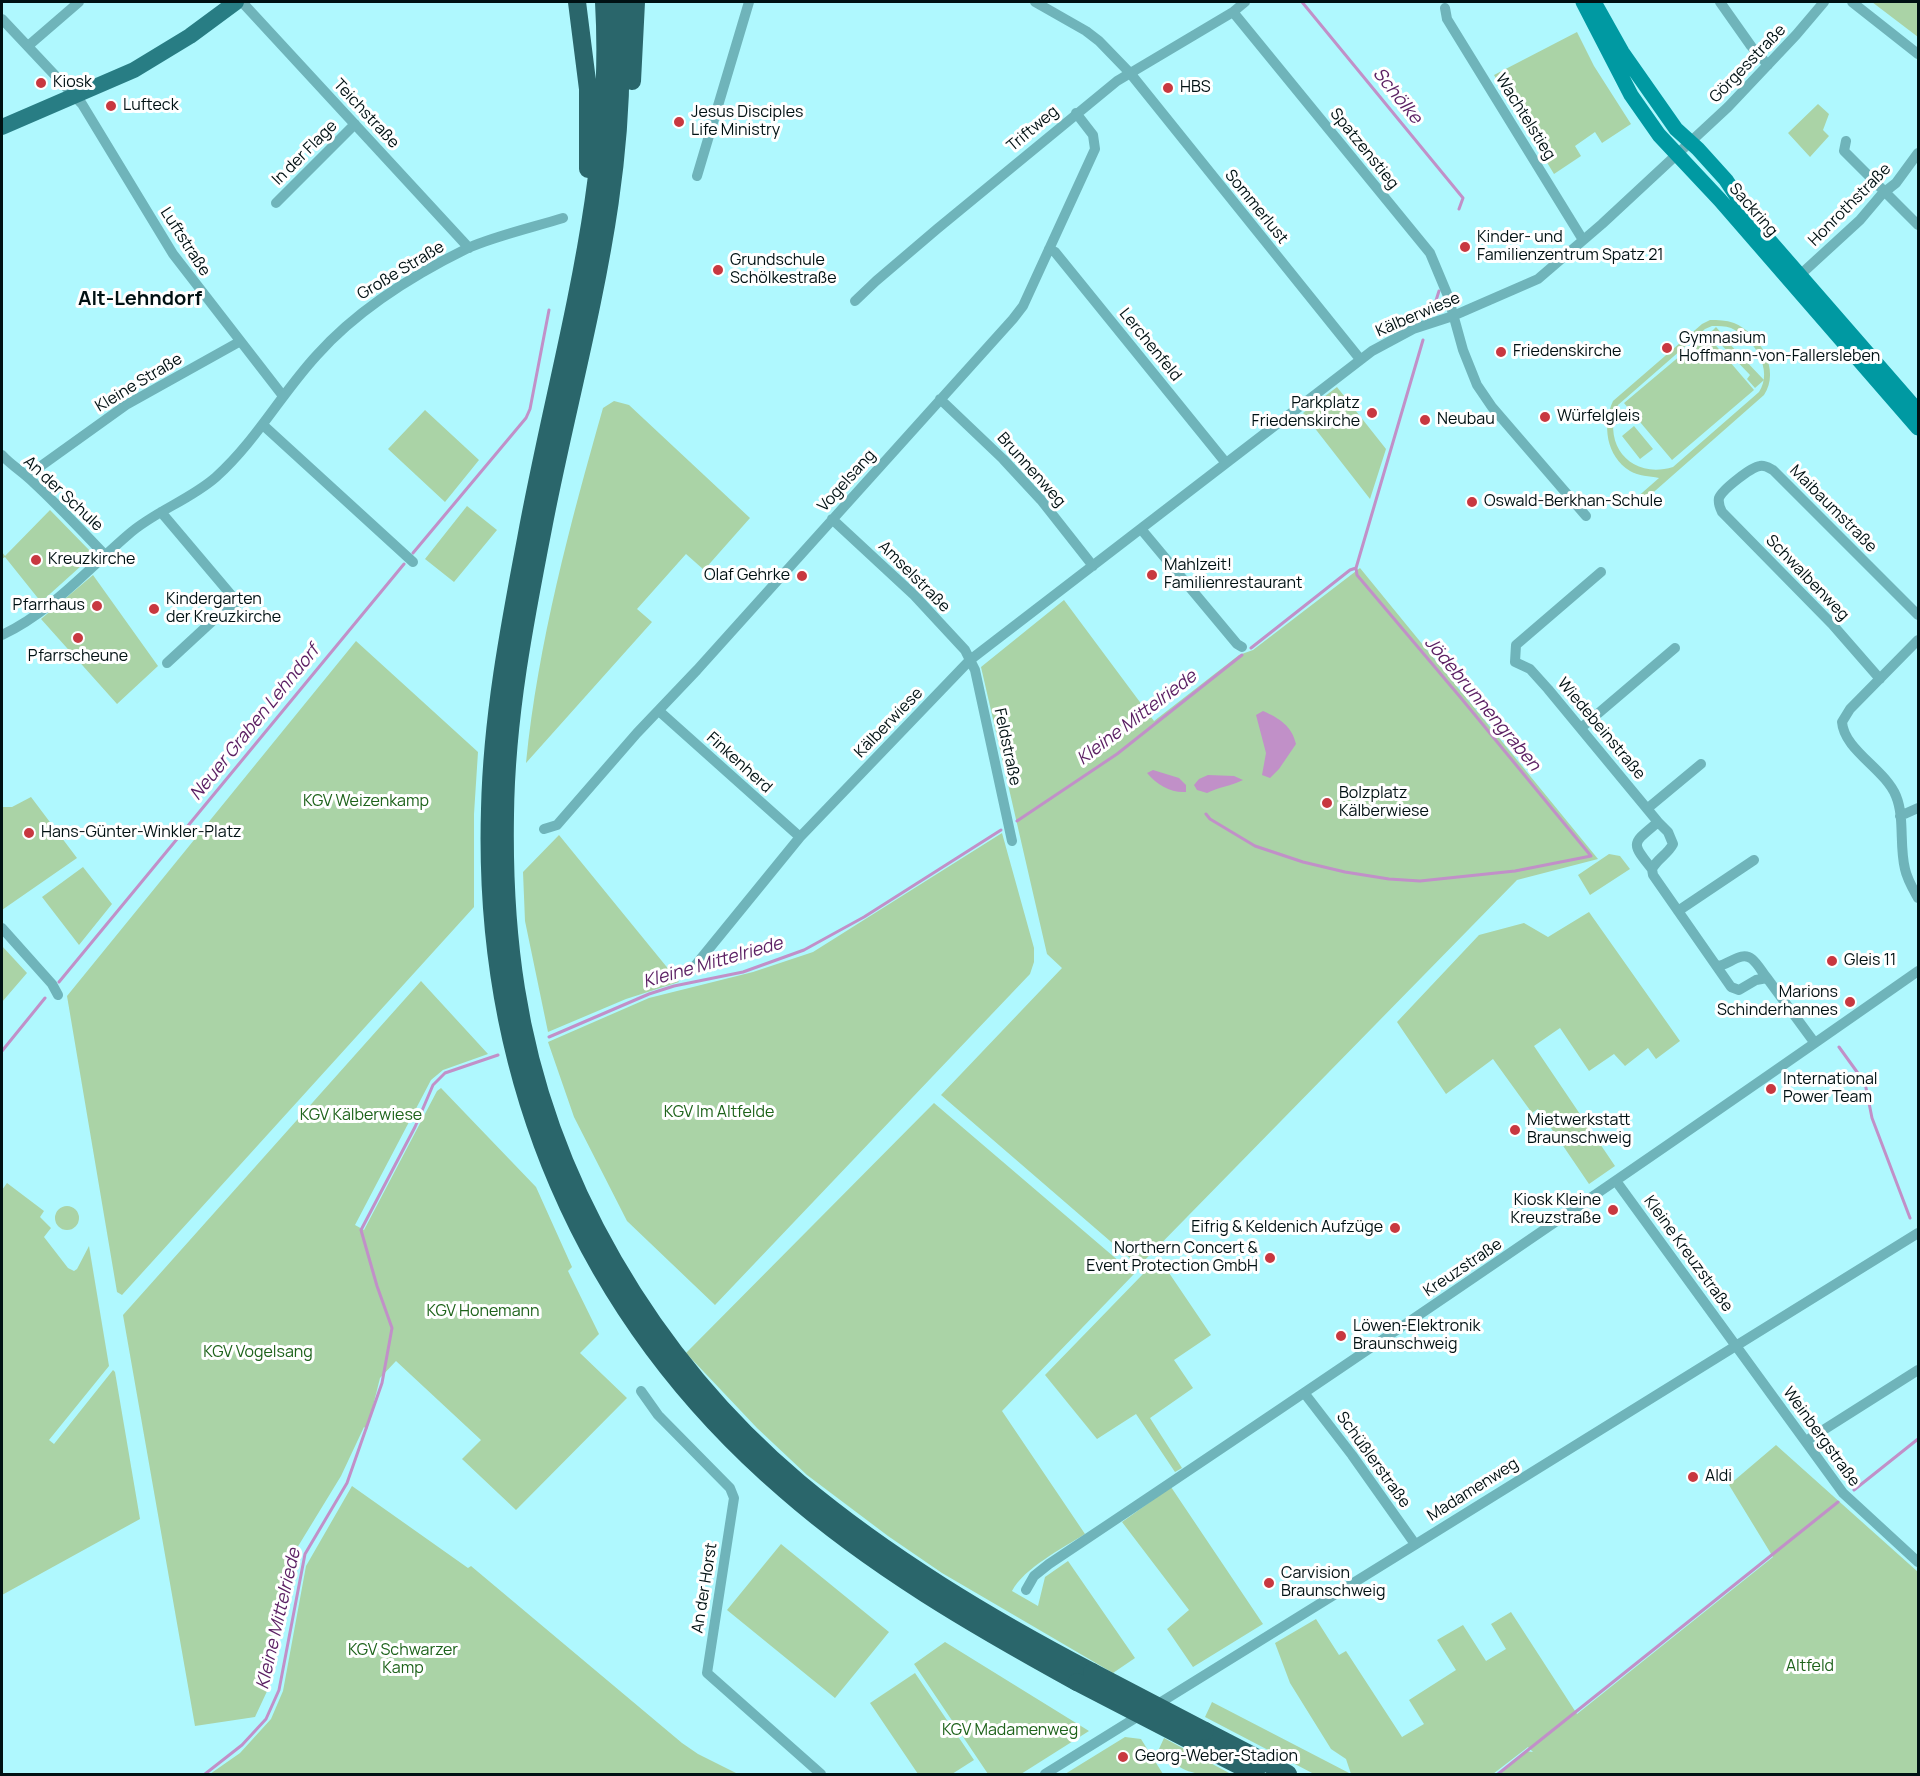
<!DOCTYPE html>
<meta charset="utf-8">
<style>
body{margin:0}
#map{position:relative;width:1920px;height:1776px;overflow:hidden;background:#aff8fe;font-family:Manrope,sans-serif}
canvas{display:block}
.frame{position:absolute;inset:0;border:3px solid #001113;pointer-events:none}
</style>
<div id="map">
<canvas width="1920" height="1776"></canvas>
<div class="frame"></div>
</div>
<script>
const c = document.querySelector('canvas').getContext('2d');
c.lineJoin = 'round';
function fill(path, color) {
  c.fillStyle = color;
  c.fill(path, 'evenodd');
}
function stroke(path, color, width, dash) {
  c.strokeStyle = color;
  c.lineWidth = width;
  c.lineCap = dash ? 'butt' : 'round';
  c.setLineDash(dash || []);
  c.stroke(path);
}
function label(font, color, halo, rows, align = 'center') {
  c.font = font + ' Manrope,sans-serif';
  c.lineWidth = 6;
  c.setLineDash([]);
  c.textBaseline = 'middle';
  c.strokeStyle = halo;
  c.fillStyle = color;
  for (const [text, x, y, turn = 0] of rows) {
    c.save();
    c.translate(x, y);
    c.rotate((+turn || 0) * Math.PI / 180);
    c.textAlign = isNaN(turn) ? turn : align;
    if (halo) c.strokeText(text, 0, 0);
    c.fillText(text, 0, 0);
    c.restore();
  }
}
const green = new Path2D(`
 M 1872,2 L 1918,2 L 1918,37 Z
 M 1577,32 L 1594,66 L 1631,124 L 1602,143 L 1595,132 L 1575,146 L 1581,156 L 1554,174 L 1494,75 Z
 M 1818,104 L 1829,114 L 1823,130 L 1829,136 L 1810,157 L 1788,133 Z
 M 1710,320 C 1718,320 1726,320 1734,323 C 1760,334 1781,370 1764,395 L 1639,505 L 1635,499 L 1659,478 C 1649,476 1639,476 1630,471 C 1606,456 1602,425 1613,401 L 1702,324 ZM 1712,326 C 1719,326 1725,326 1731,328 C 1754,338 1774,370 1759,392 L 1673,467 C 1631,480 1601,444 1618,405 L 1705,329 Z
 M 1716,327 L 1724,336 L 1723,337 L 1764,380 L 1755,388 L 1747,379 L 1750,375 L 1710,333 Z
 M 1706,334 L 1754,390 L 1672,460 L 1624,403 Z
 M 1337,387 L 1386,449 L 1370,499 L 1303,413 Z
 M 614,401 L 629,405 L 750,518 L 704,570 L 686,554 L 637,609 L 652,622 L 526,763 C 538,643 570,524 603,408 Z
 M 425,410 L 479,460 L 445,502 L 388,449 Z
 M 1634,426 L 1653,449 L 1640,459 L 1622,436 Z
 M 467,506 L 497,530 L 454,582 L 425,559 Z
 M 50,510 L 91,552 L 91,557 L 41,602 L 5,557 L 2,559 L 2,552 L 5,556 Z
 M 1360,568 L 1598,859 L 1517,880 L 1139,1266 L 941,1095 L 1062,968 L 1047,954 L 981,667 L 1064,600 L 1154,721 L 1239,655 L 1253,650 Z
 M 93,575 L 158,666 L 117,704 L 41,619 Z
 M 356,641 L 478,752 L 474,814 L 474,907 L 122,1295 L 117,1292 L 67,996 Z
 M 31,797 L 77,858 L 2,910 L 2,807 L 12,807 Z
 M 1002,833 L 1034,948 L 1034,962 L 1030,974 L 715,1305 L 627,1221 L 574,1117 L 548,1042 L 649,998 L 753,972 L 813,952 Z
 M 559,835 L 679,982 L 626,999 L 548,1032 L 525,921 L 523,872 Z
 M 1609,854 L 1620,856 L 1630,869 L 1590,895 L 1578,875 Z
 M 83,867 L 112,904 L 79,945 L 42,897 Z
 M 1589,912 L 1680,1041 L 1656,1059 L 1648,1048 L 1625,1066 L 1614,1054 L 1589,1071 L 1560,1028 L 1534,1046 L 1615,1166 L 1589,1184 L 1538,1109 L 1532,1113 L 1493,1059 L 1446,1094 L 1397,1022 L 1479,935 L 1524,923 L 1548,937 Z
 M 2,946 L 27,973 L 2,1002 Z
 M 421,981 L 488,1054 L 443,1070 L 431,1080 L 355,1225 L 364,1230 L 437,1091 L 441,1088 L 536,1187 L 572,1267 L 568,1271 L 599,1334 L 580,1353 L 627,1398 L 516,1510 L 462,1459 L 481,1440 L 396,1361 L 380,1378 L 367,1430 L 364,1427 L 341,1476 L 297,1548 L 269,1687 L 255,1717 L 195,1726 L 123,1315 Z
 M 934,1103 L 1134,1274 L 1002,1411 L 1085,1534 C 1063,1548 1024,1568 1012,1591 L 1038,1606 L 1045,1577 L 1068,1561 L 1135,1658 L 1113,1673 L 942,1573 L 888,1536 L 807,1475 L 757,1428 L 686,1353 Z
 M 7,1183 L 44,1211 L 40,1217 L 51,1228 L 44,1237 L 68,1268 L 74,1271 L 77,1269 L 89,1246 L 109,1366 L 49,1440 L 54,1444 L 113,1370 L 115,1372 L 140,1519 L 2,1595 L 2,1190 Z
 M55 1218a12 12 0 1 1 24 0a12 12 0 1 1-24 0Z
 M 1163,1264 L 1211,1335 L 1174,1360 L 1193,1388 L 1150,1418 L 1182,1468 L 1175,1472 L 1136,1414 L 1097,1439 L 1045,1375 L 1143,1274 L 1157,1265 Z
 M 1776,1445 L 1918,1572 L 1918,1774 L 1498,1774 L 1525,1751 L 1533,1752 L 1528,1747 L 1493,1774 L 1314,1774 L 1205,1717 L 1212,1702 L 1351,1774 L 1346,1759 L 1331,1749 L 1290,1683 L 1275,1643 L 1316,1619 L 1339,1655 L 1346,1651 L 1402,1737 L 1424,1724 L 1409,1700 L 1456,1670 L 1437,1640 L 1463,1625 L 1486,1661 L 1506,1649 L 1491,1624 L 1511,1612 L 1577,1714 L 1773,1557 L 1729,1485 Z
 M 352,1486 L 468,1568 L 471,1566 L 682,1743 L 698,1754 L 738,1774 L 210,1774 L 240,1753 L 271,1719 L 283,1691 L 306,1566 Z
 M 1171,1487 L 1263,1624 L 1193,1667 L 1167,1629 L 1189,1610 L 1122,1522 Z
 M 781,1544 L 889,1632 L 835,1698 L 727,1610 Z
 M 945,1642 L 1089,1731 L 1021,1774 L 988,1774 L 914,1664 Z
 M 915,1673 L 974,1760 L 952,1774 L 918,1774 L 870,1703 Z
 M 1125,1737 L 1141,1739 L 1163,1774 L 1065,1774 Z
 M 1164,1738 L 1231,1774 C 1196,1775 1184,1776 1159,1749 Z`);
const water = new Path2D(`
 M 1263,711 C 1279,718 1292,726 1296,744 L 1279,769 L 1270,778 L 1262,775 L 1266,753 L 1256,715 Z
 M 1153,770 L 1179,778 L 1186,785 L 1186,792 C 1171,793 1157,785 1147,773 Z
 M 1208,775 L 1234,776 L 1243,780 C 1231,786 1219,787 1207,793 L 1197,790 L 1194,785 L 1199,779 Z`);
const stream = new Path2D(`
 M 1302,2 L 1463,198 L 1459,209
 M 1432,313 L 1439,291
 M 413,553 L 526,418 L 530,409 L 549,310
 M 1251,648 L 1350,570 L 1356,568
 M 1206,814 L 1210,819 L 1255,846 L 1303,862 L 1345,872 L 1389,879 L 1420,881 L 1515,871 L 1591,856 L 1461,698 L 1357,575 L 1356,568 L 1423,340
 M 1017,821 L 1117,754 L 1242,655
 M 59,982 L 404,564
 M 549,1037 L 649,994 L 674,986 L 743,972 L 804,950 L 864,917 L 1001,830
 M 1839,1047 L 1865,1083 L 1872,1118 L 1910,1218
 M 2,1051 L 45,998
 M 1854,1490 L 1918,1439
 M 205,1774 L 242,1745 L 266,1719 L 279,1690 L 305,1554 L 347,1483 L 382,1383 L 392,1328 L 377,1286 L 361,1230 L 415,1127 L 433,1085 L 445,1073 L 498,1055
 M 1498,1774 L 1838,1502`);
const street = new Path2D(`
 M 242,2 L 469,248
 M 1035,2 L 1086,31 L 1099,41 L 1130,73 L 1360,359
 M 1720,2 L 1751,46 L 1768,65
 M 1852,2 L 1918,54
 M 1445,8 L 1447,19 L 1583,240
 M 1233,12 L 1430,253 L 1448,296 L 1463,350 L 1477,385 L 1492,407 L 1586,516
 M 2,19 L 82,104 L 173,254 L 283,396
 M 28,46 L 79,2
 M 1846,141 L 1844,151 L 1918,225
 M 697,176 L 749,2
 M 276,203 L 355,124
 M 1049,249 L 1055,252 L 1226,463
 M 1800,275 L 1860,220 L 1882,194 L 1896,183 L 1918,153
 M 855,301 L 876,281 L 937,229 L 1117,81 L 1233,12 L 1245,2
 M 940,399 L 1003,459 L 1041,500 L 1093,566
 M 263,425 L 413,562
 M 2,455 C 11,465 23,472 33,482 C 58,505 81,530 105,555
 M 27,476 L 126,405 L 239,342
 M 161,512 L 232,596 L 236,609
 M 832,519 L 914,595 L 965,650 L 975,670 L 1012,841
 M 1141,529 L 1237,644 L 1242,647
 M 1601,572 L 1516,645 L 1515,662 L 1530,669 L 1548,689 L 1658,822
 M 2,635 C 51,612 88,569 129,534 C 155,511 190,500 216,477 C 256,441 281,394 317,355 C 358,309 413,275 468,248 C 495,236 534,227 563,218
 M 1918,640 L 1850,709 L 1842,722 C 1844,750 1885,769 1896,796 C 1905,818 1899,845 1905,869 C 1907,879 1913,889 1918,898
 M 167,663 L 233,602
 M 1880,679 L 1832,624 L 1722,512 C 1720,508 1718,503 1719,498 C 1722,490 1751,467 1760,466 C 1765,465 1769,468 1773,470 L 1918,615
 M 659,711 L 800,837
 M 1581,728 L 1675,648
 M 1648,808 L 1701,764
 M 1900,816 L 1918,808
 M 1658,822 L 1668,832 L 1673,844 C 1668,854 1657,859 1652,869 C 1630,842 1632,844 1658,822 Z
 M 544,829 L 557,825 L 637,733 L 697,670 L 1013,319 L 1023,306 L 1095,149 L 1093,135 L 1076,113
 M 1652,869 L 1653,875 L 1731,987 L 1739,990 L 1756,980 L 1767,978 C 1762,972 1758,964 1752,959 C 1741,950 1728,966 1717,966
 M 1678,911 L 1754,860
 M 2,928 L 52,984 L 58,995
 M 690,972 L 800,837 L 970,660 L 1372,351 L 1413,329 L 1453,316 L 1538,279 L 1602,224 L 1728,107 L 1796,35 L 1824,2
 M 1767,978 L 1814,1042
 M 1616,1181 L 1843,1493 L 1918,1562
 M 641,1391 L 658,1415 L 730,1488 L 734,1498 L 707,1673 L 821,1774
 M 1305,1394 L 1352,1455 L 1415,1544
 M 1806,1441 L 1918,1370
 M 1026,1590 L 1034,1576 L 1049,1564 C 1341,1369 1631,1172 1918,971
 M 1045,1774 L 1918,1233`);
const secondary = new Path2D(`
 M 1583,2 L 1631,95 L 1659,135 L 1720,200 L 1918,428
 M 1594,2 L 1622,52 L 1676,129 L 1698,149 L 1726,180 L 1755,224 L 1918,411`);
const primary = new Path2D(`
 M 2,127 L 134,70 L 190,36 L 236,2`);
const highway = new Path2D(`
 M 577,2 L 588,89 L 588,169
 M 604,2 C 615,188 559,358 526,539 C 509,628 492,718 490,809 C 482,1076 582,1315 785,1490 C 873,1567 975,1626 1077,1682
 M 618,2 C 633,178 579,346 545,518 C 526,615 506,715 505,815 C 504,873 507,932 516,989 C 546,1180 652,1359 799,1483 C 889,1558 989,1618 1092,1672
 M 632,81 L 636,2
 M 1205,1731 L 1288,1774
 M 1193,1742 L 1256,1774`);
const highwayBridge = new Path2D(`
 M 1092,1672 L 1205,1731
 M 1077,1682 L 1193,1742`);
const markers = [
 [41,83,6,"#c83840"],
 [1168,88,6,"#c83840"],
 [111,106,6,"#c83840"],
 [679,122,6,"#c83840"],
 [1465,247,6,"#c83840"],
 [718,270,6,"#c83840"],
 [1667,348,6,"#c83840"],
 [1501,352,6,"#c83840"],
 [1372,413,6,"#c83840"],
 [1545,417,6,"#c83840"],
 [1425,420,6,"#c83840"],
 [1472,502,6,"#c83840"],
 [36,560,6,"#c83840"],
 [1152,575,6,"#c83840"],
 [802,576,6,"#c83840"],
 [97,606,6,"#c83840"],
 [154,609,6,"#c83840"],
 [78,638,6,"#c83840"],
 [1327,803,6,"#c83840"],
 [29,833,6,"#c83840"],
 [1832,961,6,"#c83840"],
 [1850,1002,6,"#c83840"],
 [1771,1089,6,"#c83840"],
 [1515,1130,6,"#c83840"],
 [1613,1210,6,"#c83840"],
 [1395,1228,6,"#c83840"],
 [1270,1258,6,"#c83840"],
 [1341,1336,6,"#c83840"],
 [1693,1477,6,"#c83840"],
 [1269,1583,6,"#c83840"],
 [1123,1757,6,"#c83840"]
];
const streetNames = [
 ["Görgesstraße",1748,64,-46],
 ["Teichstraße",366,114,47],
 ["Wachtelstieg",1525,117,58],
 ["Triftweg",1033,129,-40],
 ["Spatzenstieg",1364,149,51],
 ["In der Flage",305,153,-45],
 ["Honrothstraße",1850,205,-45],
 ["Sommerlust",1256,207,51],
 ["Sackring",1753,210,49],
 ["Luftstraße",185,242,57],
 ["Große Straße",401,271,-31],
 ["Kälberwiese",1418,315,-23],
 ["Lerchenfeld",1150,345,51],
 ["Kleine Straße",139,383,-31],
 ["Brunnenweg",1031,470,48],
 ["Vogelsang",847,481,-48],
 ["An der Schule",63,494,43],
 ["Maibaumstraße",1833,509,45],
 ["Amselstraße",914,577,45],
 ["Schwalbenweg",1807,578,46],
 ["Kälberwiese",889,723,-46],
 ["Wiedebeinstraße",1601,729,50],
 ["Feldstraße",1007,747,78],
 ["Finkenherd",739,763,42],
 ["Kleine Kreuzstraße",1688,1254,54],
 ["Kreuzstraße",1463,1268,-34],
 ["Weinbergstraße",1821,1437,54],
 ["Schüßlerstraße",1373,1460,54],
 ["Madamenweg",1473,1490,-32],
 ["An der Horst",705,1588,-81]
];
const poiNames = [
 ["Kiosk",53,83],
 ["HBS",1180,88],
 ["Lufteck",123,106],
 ["Jesus Disciples",691,113],
 ["Life Ministry",691,131],
 ["Kinder- und",1477,238],
 ["Familienzentrum Spatz 21",1477,256],
 ["Grundschule",730,261],
 ["Schölkestraße",730,279],
 ["Gymnasium",1679,339],
 ["Hoffmann-von-Fallersleben",1679,357],
 ["Friedenskirche",1513,352],
 ["Parkplatz",1360,404,"right"],
 ["Friedenskirche",1360,422,"right"],
 ["Würfelgleis",1557,417],
 ["Neubau",1437,420],
 ["Oswald-Berkhan-Schule",1484,502],
 ["Kreuzkirche",48,560],
 ["Mahlzeit!",1164,566],
 ["Familienrestaurant",1164,584],
 ["Olaf Gehrke",790,576,"right"],
 ["Kindergarten",166,600],
 ["der Kreuzkirche",166,618],
 ["Pfarrhaus",85,606,"right"],
 ["Pfarrscheune",78,657,"center"],
 ["Bolzplatz",1339,794],
 ["Kälberwiese",1339,812],
 ["Hans-Günter-Winkler-Platz",41,833],
 ["Gleis 11",1844,961],
 ["Marions",1838,993,"right"],
 ["Schinderhannes",1838,1011,"right"],
 ["International",1783,1080],
 ["Power Team",1783,1098],
 ["Mietwerkstatt",1527,1121],
 ["Braunschweig",1527,1139],
 ["Kiosk Kleine",1601,1201,"right"],
 ["Kreuzstraße",1601,1219,"right"],
 ["Eifrig & Keldenich Aufzüge",1383,1228,"right"],
 ["Northern Concert &",1258,1249,"right"],
 ["Event Protection GmbH",1258,1267,"right"],
 ["Löwen-Elektronik",1353,1327],
 ["Braunschweig",1353,1345],
 ["Aldi",1705,1477],
 ["Carvision",1281,1574],
 ["Braunschweig",1281,1592],
 ["Georg-Weber-Stadion",1135,1757]
];
const parkNames = [
 ["KGV Weizenkamp",366,802],
 ["KGV Im Altfelde",719,1113],
 ["KGV Kälberwiese",361,1116],
 ["KGV Honemann",483,1312],
 ["KGV Vogelsang",258,1353],
 ["KGV Schwarzer",403,1651],
 ["Kamp",403,1669],
 ["Altfeld",1810,1667],
 ["KGV Madamenweg",1010,1731]
];
const waterNames = [
 ["Schölke",1397,96,51],
 ["Jödebrunnengraben",1482,704,50],
 ["Kleine Mittelriede",1137,718,-37],
 ["Neuer Graben Lehndorf",255,723,-51],
 ["Kleine Mittelriede",713,963,-16],
 ["Kleine Mittelriede",279,1619,-77]
];
const quarterNames = [
 ["Alt-Lehndorf",140,299]
];
fill(green, '#aad3a6');
fill(water, '#c190c8');
stroke(stream, '#c190c8', 3);
stroke(street, '#6fb4ba', 10);
stroke(secondary, '#0099a2', 15);
stroke(primary, '#287d84', 16);
stroke(highway, '#2a666b', 18);
stroke(highwayBridge, '#2a666b', 18);
for (const [x, y, r, color] of markers) {
  const dot = new Path2D();
  dot.arc(x, y, r, 0, 2 * Math.PI);
  c.fillStyle = color;
  c.fill(dot);
  stroke(dot, '#fff', 2);
}
label('16px', '#001113', '#fff', streetNames);
label('16px', '#001113', '#fff', poiNames, 'left');
label('16px', '#1e631b', '#fff', parkNames);
label('italic 18px', '#5a1e62', '#fff', waterNames);
label('bold 20px', '#001113', '#fff', quarterNames);
</script>
